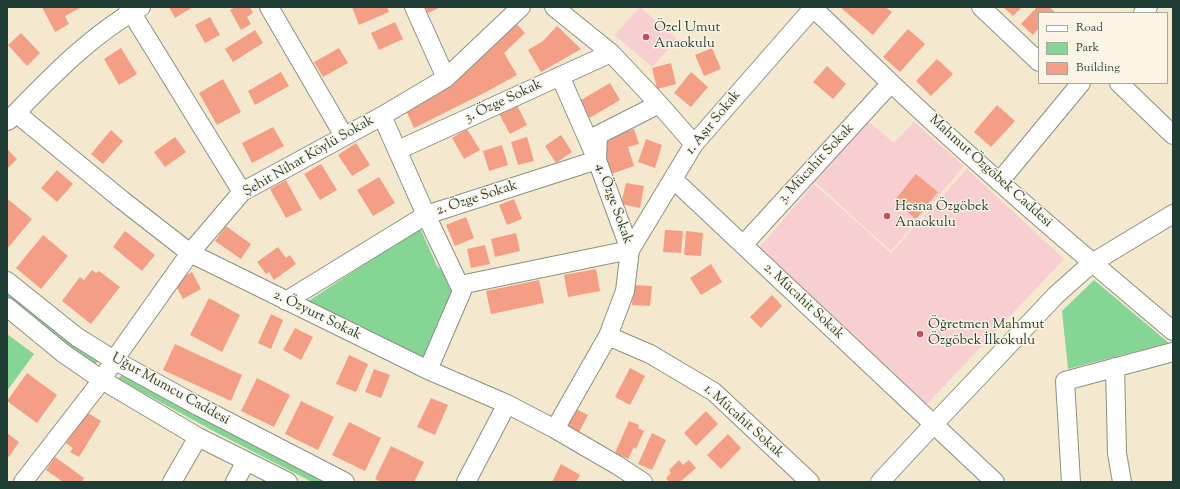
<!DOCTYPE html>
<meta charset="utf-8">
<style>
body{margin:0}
#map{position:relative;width:1180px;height:489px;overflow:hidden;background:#f4e8ce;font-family:"Sorts Mill Goudy",serif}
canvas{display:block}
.frame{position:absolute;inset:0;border:8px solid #1f3d34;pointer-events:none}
.legend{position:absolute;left:1038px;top:12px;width:130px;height:72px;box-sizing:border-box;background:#fcf5e5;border:1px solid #a4ab9e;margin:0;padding:5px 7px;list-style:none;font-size:12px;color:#1f3d34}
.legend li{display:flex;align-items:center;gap:8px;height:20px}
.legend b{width:20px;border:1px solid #a4ab9e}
</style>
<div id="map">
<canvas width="1180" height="489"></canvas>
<div class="frame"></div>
<ul class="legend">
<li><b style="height:5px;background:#fff"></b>Road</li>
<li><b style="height:11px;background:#85d595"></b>Park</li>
<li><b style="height:11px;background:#f59e86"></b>Building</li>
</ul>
</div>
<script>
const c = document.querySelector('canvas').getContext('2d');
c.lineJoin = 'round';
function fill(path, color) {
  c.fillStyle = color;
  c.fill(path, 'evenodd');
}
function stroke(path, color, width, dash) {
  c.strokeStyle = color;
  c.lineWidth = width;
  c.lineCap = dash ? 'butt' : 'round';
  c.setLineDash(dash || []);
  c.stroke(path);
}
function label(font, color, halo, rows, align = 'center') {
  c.font = font + ' "Sorts Mill Goudy",serif';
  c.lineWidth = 3;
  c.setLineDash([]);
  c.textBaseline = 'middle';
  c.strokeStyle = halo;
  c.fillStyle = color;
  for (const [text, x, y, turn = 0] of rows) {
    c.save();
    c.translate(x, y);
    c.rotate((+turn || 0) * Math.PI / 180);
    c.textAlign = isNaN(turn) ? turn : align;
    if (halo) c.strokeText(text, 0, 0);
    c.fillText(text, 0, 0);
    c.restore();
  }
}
const built = new Path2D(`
 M 640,7 L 677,39 L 652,67 L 615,35 Z
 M 869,122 L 894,143 L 914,122 L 964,166 L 891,251 L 813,180 Z
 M 967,169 L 1064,259 L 923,408 L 758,249 L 814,184 L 891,253 Z`);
const green = new Path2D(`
 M 420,228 L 437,266 L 456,284 L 423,360 L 307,302 Z
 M 1094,280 L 1169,343 L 1068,369 L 1062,311 Z
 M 7,287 L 100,360 L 94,365 L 66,347 L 7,297 Z
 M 7,334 L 34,354 L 7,391 Z
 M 123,373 L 328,482 L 312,482 L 217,433 L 118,379 Z`);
const building = new Path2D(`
 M 42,7 L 82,7 L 65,16 L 69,24 L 55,32 Z
 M 169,7 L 193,7 L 175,18 Z
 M 235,7 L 250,7 L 253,13 L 247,17 L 251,24 L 241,30 L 230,10 Z
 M 352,7 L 387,7 L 389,12 L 359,25 Z
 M 425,7 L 441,7 L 428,13 Z
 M 840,7 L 885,7 L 892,12 L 873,35 Z
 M 1003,7 L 1022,7 L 1013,16 Z
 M 1037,7 L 1049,7 L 1054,11 L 1053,13 L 1039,13 L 1039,28 L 1033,35 L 1021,24 Z
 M 210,17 L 220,35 L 205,43 L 195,25 Z
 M 513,20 L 525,33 L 504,53 L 517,75 L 486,92 L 414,128 L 404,106 Z
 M 395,22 L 403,39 L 379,50 L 371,33 Z
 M 557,26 L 581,49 L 541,72 L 528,50 L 543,41 Z
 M 908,29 L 925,44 L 900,72 L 883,57 Z
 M 255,30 L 263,43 L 233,62 L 225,49 Z
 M 21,33 L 40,53 L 27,66 L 8,45 Z
 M 121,48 L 137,74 L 119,85 L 104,59 Z
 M 339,48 L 348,63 L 323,77 L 314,62 Z
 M 712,48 L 721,69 L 704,76 L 695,55 Z
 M 937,59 L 953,74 L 931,96 L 916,81 Z
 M 671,63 L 676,84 L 657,89 L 652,68 Z
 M 827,66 L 846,84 L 833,99 L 813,82 Z
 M 281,72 L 289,86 L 255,105 L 248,91 Z
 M 691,72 L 708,87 L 691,107 L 674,93 Z
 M 223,79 L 241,112 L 217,125 L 199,93 Z
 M 610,83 L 620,100 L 586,120 L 576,103 Z
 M 516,103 L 527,125 L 510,134 L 498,112 Z
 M 997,105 L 1015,121 L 991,147 L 974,132 Z
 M 273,127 L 284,146 L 252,163 L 242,143 Z
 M 467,129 L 480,150 L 464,159 L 452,138 Z
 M 634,129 L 639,144 L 628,147 L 634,166 L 611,174 L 600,140 Z
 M 111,130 L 123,141 L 103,164 L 91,154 Z
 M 561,135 L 572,152 L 556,163 L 545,146 Z
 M 175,137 L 186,152 L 165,167 L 154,152 Z
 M 527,137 L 534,161 L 518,165 L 511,142 Z
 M 646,139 L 662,145 L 655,168 L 638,162 Z
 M 356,143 L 370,165 L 352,176 L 338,155 Z
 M 502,145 L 508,165 L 489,171 L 483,151 Z
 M 7,149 L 17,159 L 7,169 Z
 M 321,164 L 337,190 L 320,200 L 304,174 Z
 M 57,170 L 73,184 L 57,202 L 41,188 Z
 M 916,174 L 938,192 L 916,219 L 894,201 Z
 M 379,177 L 395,203 L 373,216 L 357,190 Z
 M 286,180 L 302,210 L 286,218 L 270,189 Z
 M 626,183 L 644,186 L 640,208 L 621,204 Z
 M 514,199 L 522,219 L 507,225 L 499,205 Z
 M 9,200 L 32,219 L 7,249 L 7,202 Z
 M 466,217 L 474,238 L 455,246 L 446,225 Z
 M 226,226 L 251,244 L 241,259 L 215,241 Z
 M 665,230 L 683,231 L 681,253 L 663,252 Z
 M 125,231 L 155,255 L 142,271 L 113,247 Z
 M 686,231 L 703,233 L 701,256 L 684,255 Z
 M 516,233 L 520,251 L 495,257 L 491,239 Z
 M 43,235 L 68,256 L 41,289 L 16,268 Z
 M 485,245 L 490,264 L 471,268 L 467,249 Z
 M 278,247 L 286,258 L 290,255 L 296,264 L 274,280 L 269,272 L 266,274 L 257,262 Z
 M 711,264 L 722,282 L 701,295 L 690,278 Z
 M 596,269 L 600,291 L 568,297 L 564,275 Z
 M 92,270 L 96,273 L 99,271 L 120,287 L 91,324 L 62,301 L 80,277 L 84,280 Z
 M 192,272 L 201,289 L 183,299 L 174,282 Z
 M 539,280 L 544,303 L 491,314 L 486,291 Z
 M 634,285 L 652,286 L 650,306 L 632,305 Z
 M 772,295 L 782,306 L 761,328 L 750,317 Z
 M 209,298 L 240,315 L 222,352 L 190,335 Z
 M 271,314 L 283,320 L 271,349 L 258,343 Z
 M 295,328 L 313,337 L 301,360 L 283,350 Z
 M 175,344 L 242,375 L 231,401 L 163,370 Z
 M 349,355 L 368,364 L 356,392 L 336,384 Z
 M 630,368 L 645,376 L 630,405 L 615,397 Z
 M 374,369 L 390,375 L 381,398 L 365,392 Z
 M 27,373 L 57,395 L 37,423 L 7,401 Z
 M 257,378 L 290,395 L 274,427 L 241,411 Z
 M 431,398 L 448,405 L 435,435 L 417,427 Z
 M 301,401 L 334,417 L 318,450 L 285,434 Z
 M 570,406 L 588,415 L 578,434 L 560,425 Z
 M 706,411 L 718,424 L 696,446 L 684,433 Z
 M 88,413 L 101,421 L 79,457 L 70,452 L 73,448 L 66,443 L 70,436 L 67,435 L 82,418 L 84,419 Z
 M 629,421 L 639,425 L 638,428 L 644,431 L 636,449 L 634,447 L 628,459 L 615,453 Z
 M 349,422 L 381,438 L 365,471 L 332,455 Z
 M 7,433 L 19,442 L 9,457 L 7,455 Z
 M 652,433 L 666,440 L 652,470 L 638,464 Z
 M 728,434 L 741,448 L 721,469 L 707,455 Z
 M 391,446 L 424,462 L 414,482 L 382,482 L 375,479 Z
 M 55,457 L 84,478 L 82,482 L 63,482 L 46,470 Z
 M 679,460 L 683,465 L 689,460 L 696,468 L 680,482 L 669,482 L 666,478 L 671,473 L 669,470 Z
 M 561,464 L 580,475 L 576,482 L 552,482 Z`);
const minor = new Path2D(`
 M 128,7 L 242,192
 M 269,7 L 344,136
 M 414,7 L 446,78
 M 554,7 L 611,53 L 659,104 L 694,144
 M 812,7 C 839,32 864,58 891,83 C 982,169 1077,250 1173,331
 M 981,7 L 1039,62
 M 1143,13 L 1148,7
 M 1119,83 L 1173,135
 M 16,113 L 122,200 L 190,253 L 428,370 L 507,404 L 555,429 L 617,465 L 643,482
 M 382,116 L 426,215 L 462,291 L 428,370
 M 8,121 C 48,80 90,35 141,7
 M 398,150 L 611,53
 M 673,179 L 995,482
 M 999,182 L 1081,83
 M 743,245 L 891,83
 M 7,281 L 77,337 L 114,360 L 198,406 L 345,482
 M 460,285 L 630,250 L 694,144 L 814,7
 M 286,301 L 426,215 L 597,160 L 598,135 L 659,104
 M 7,307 L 63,353 L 102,380 L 198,437 L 288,482
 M 608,336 L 650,354 L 714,392 L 810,482
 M 1115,367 L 1117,453 L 1122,482
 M 555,429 L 608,336 L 625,291 L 630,250 L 597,160 L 560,76
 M 23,482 L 102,380 L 114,360 L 190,253 L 242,192 L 382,116 L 446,78 L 521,7
 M 172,482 L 198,437
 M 235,482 L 246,461
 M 466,482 L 507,404
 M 880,482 L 933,425 L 1056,295 L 1092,263 L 1173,214
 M 1071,482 L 1065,381 L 1173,352`);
const markers = [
 [646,37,4,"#d1495b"],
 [887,216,4,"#d1495b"],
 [920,334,4,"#d1495b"]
];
const poiNames = [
 ["Özel Umut",654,29],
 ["Anaokulu",654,45],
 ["Hesna Özgöbek",895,208],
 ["Anaokulu",895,224],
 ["Öğretmen Mahmut",928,326],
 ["Özgöbek İlkokulu",928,342]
];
const streetNames = [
 ["3. Özge Sokak",504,102,-25],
 ["1. Aşır Sokak",714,123,-51],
 ["Şehit Nihat Köylü Sokak",309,157,-30],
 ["3. Mücahit Sokak",817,164,-47],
 ["Mahmut Özgöbek Caddesi",990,172,42],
 ["2. Özge Sokak",477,199,-18],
 ["4. Özge Sokak",613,204,70],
 ["2. Mücahit Sokak",803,302,43],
 ["2. Özyurt Sokak",317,316,26],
 ["Uğur Mumcu Caddesi",170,390,29],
 ["1. Mücahit Sokak",743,422,42]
];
fill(built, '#f7cfd1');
fill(green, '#85d595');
fill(building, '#f59e86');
stroke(minor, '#8a9281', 20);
stroke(minor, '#fff', 18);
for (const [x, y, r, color] of markers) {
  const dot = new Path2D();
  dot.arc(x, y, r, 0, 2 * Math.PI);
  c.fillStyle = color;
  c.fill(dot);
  stroke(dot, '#fcf5e5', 1.5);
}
label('14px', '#1f3d34', '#fcf5e5', poiNames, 'left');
label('14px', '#1f3d34', '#fcf5e5', streetNames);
</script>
